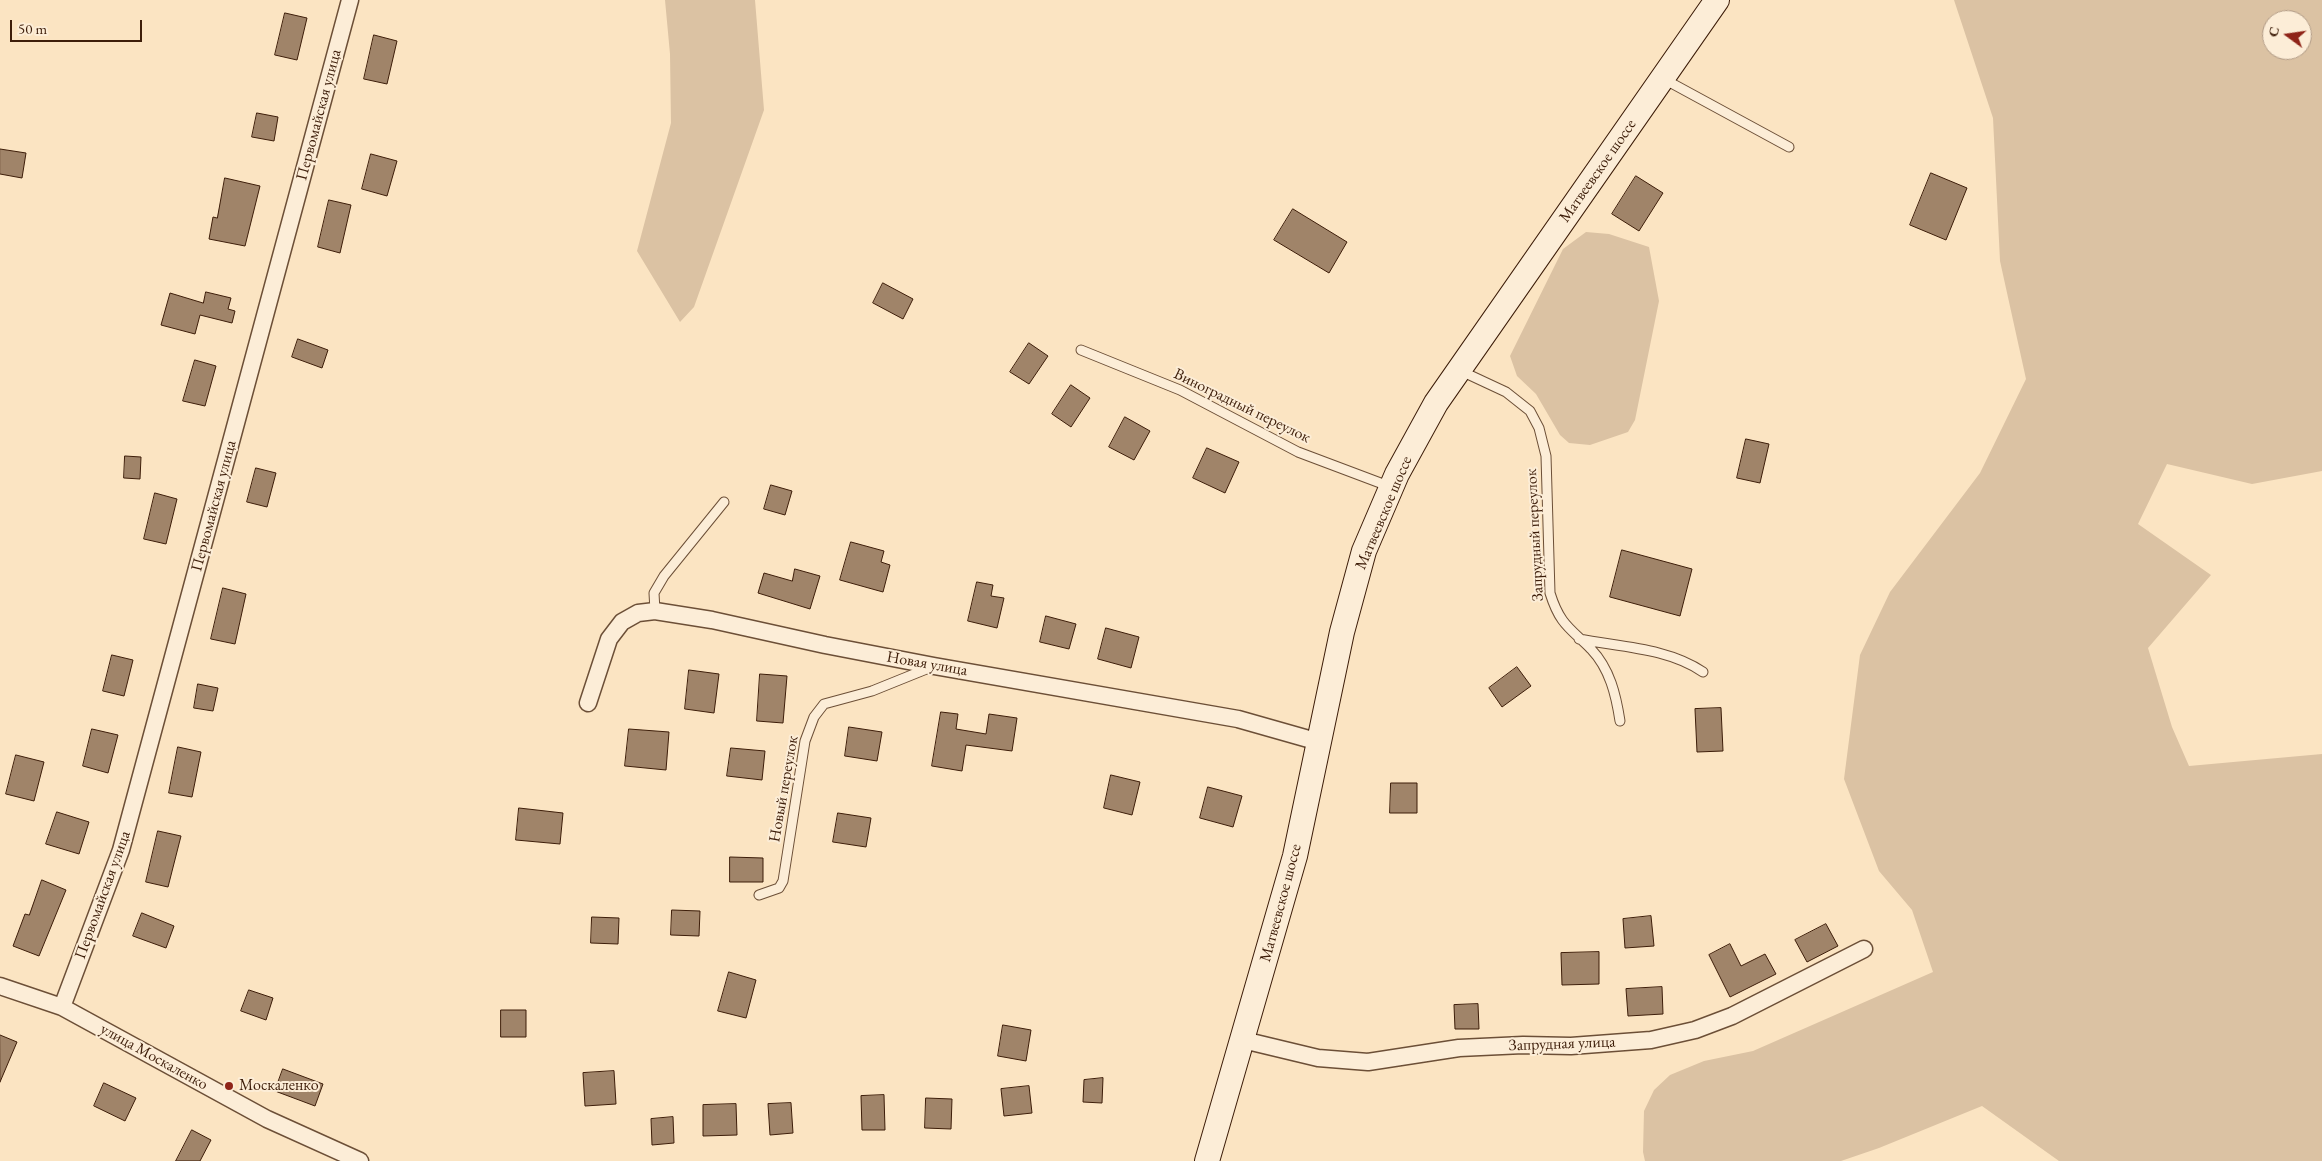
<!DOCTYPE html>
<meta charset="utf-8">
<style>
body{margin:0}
#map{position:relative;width:2322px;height:1161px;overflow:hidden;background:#fbe4c2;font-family:"EB Garamond",serif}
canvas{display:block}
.north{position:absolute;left:2262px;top:10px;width:50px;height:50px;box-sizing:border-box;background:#fcedd7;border:1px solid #b09a85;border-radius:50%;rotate:284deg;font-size:14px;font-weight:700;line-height:20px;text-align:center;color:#3d1d09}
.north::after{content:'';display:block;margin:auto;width:18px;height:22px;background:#8f2418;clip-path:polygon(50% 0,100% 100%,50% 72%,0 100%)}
.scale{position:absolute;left:10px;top:20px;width:132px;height:22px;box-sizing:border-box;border:2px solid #3d1d09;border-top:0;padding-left:6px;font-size:15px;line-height:18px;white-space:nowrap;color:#3d1d09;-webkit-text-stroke:4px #fcedd7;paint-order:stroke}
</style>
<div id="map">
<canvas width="2322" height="1161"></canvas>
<div class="north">С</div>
<div class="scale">50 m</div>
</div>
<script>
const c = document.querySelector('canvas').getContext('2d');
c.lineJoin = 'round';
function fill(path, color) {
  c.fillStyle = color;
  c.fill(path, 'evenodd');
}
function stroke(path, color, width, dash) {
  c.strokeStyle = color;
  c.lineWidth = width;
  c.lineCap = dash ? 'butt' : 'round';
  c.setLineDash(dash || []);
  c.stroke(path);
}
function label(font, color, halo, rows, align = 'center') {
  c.font = font + ' "EB Garamond",serif';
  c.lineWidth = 4;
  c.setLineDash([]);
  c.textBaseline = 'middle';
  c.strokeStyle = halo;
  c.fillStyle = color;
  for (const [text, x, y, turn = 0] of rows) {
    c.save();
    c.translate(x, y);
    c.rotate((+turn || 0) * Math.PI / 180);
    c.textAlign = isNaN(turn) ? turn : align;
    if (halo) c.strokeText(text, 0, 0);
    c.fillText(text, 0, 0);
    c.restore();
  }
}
const green = new Path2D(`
 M 665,0 L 755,0 L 764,110 L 694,307 L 680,322 L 637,251 L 671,123 L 670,54 Z
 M 1954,0 L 2322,0 L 2322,471 L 2252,484 L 2167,464 L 2138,524 L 2211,575 L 2148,648 L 2172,727 L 2189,766 L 2322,754 L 2322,1161 L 2059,1161 L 1982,1106 L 1879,1148 L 1841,1161 L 1645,1161 L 1643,1152 L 1644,1111 L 1654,1090 L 1670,1075 L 1704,1061 L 1753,1051 L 1933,972 L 1912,910 L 1879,871 L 1844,779 L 1860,655 L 1890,592 L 1980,473 L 2026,379 L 2000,261 L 1993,118 ZM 2272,20 L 2302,20 L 2302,50 L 2272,50 Z
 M 1586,232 L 1609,234 L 1649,247 L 1659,301 L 1635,420 L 1628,432 L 1590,445 L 1569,443 L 1560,435 L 1536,394 L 1517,376 L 1510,356 L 1563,249 Z`);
const building = new Path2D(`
 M 285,13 L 307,18 L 297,60 L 275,55 Z
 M 374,35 L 397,41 L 387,84 L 364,79 Z
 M 257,113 L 278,117 L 274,141 L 252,137 Z
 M 0,149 L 26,153 L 22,178 L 0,174 Z
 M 371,154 L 397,161 L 387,196 L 362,189 Z
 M 1931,173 L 1967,188 L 1946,240 L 1910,225 Z
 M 1636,176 L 1663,193 L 1639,231 L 1612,214 Z
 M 225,178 L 260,186 L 245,246 L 209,239 L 213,217 L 217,218 Z
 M 329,200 L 351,205 L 340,253 L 318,247 Z
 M 1293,209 L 1347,242 L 1329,273 L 1274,240 Z
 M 883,283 L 913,299 L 903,319 L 873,303 Z
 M 206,292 L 231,298 L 228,309 L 235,311 L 232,323 L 200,315 L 195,334 L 161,325 L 170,293 L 203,303 Z
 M 298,339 L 328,350 L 322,368 L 292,357 Z
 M 1029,343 L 1048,356 L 1029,384 L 1010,372 Z
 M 195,360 L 216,366 L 205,406 L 183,401 Z
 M 1071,385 L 1090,398 L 1071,427 L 1052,414 Z
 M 1125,417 L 1150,431 L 1134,460 L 1109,447 Z
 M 1746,439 L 1769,444 L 1760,483 L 1737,478 Z
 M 1207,448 L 1239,462 L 1225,493 L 1193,478 Z
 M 125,456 L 141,457 L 140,479 L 124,478 Z
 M 256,468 L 276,473 L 267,507 L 247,502 Z
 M 771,485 L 792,491 L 785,515 L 764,509 Z
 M 155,493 L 177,499 L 166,544 L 144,539 Z
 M 851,542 L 884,551 L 881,562 L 890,565 L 883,592 L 840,580 Z
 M 1622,550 L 1692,569 L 1680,616 L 1610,597 Z
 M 795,569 L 820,576 L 810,609 L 758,593 L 764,573 L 792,581 Z
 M 977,582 L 993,585 L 991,596 L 1004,598 L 997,628 L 968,621 Z
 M 223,588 L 246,594 L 235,644 L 211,639 Z
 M 1046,616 L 1076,624 L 1069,649 L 1040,642 Z
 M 1106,628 L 1139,637 L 1131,668 L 1098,659 Z
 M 112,655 L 133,660 L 124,696 L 103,691 Z
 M 1517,667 L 1531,686 L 1502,707 L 1489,688 Z
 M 689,670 L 719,674 L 714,713 L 685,709 Z
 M 760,674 L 787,676 L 783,723 L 757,721 Z
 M 198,684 L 218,688 L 213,711 L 194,708 Z
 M 1721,708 L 1723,751 L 1697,752 L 1695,709 Z
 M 941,712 L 958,714 L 956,729 L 986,734 L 989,714 L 1017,718 L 1012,751 L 966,745 L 962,771 L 932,766 Z
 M 849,727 L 882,732 L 877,761 L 845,756 Z
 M 92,729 L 118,735 L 108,773 L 83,766 Z
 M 629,729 L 669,732 L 666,770 L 625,766 Z
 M 178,747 L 201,752 L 192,797 L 169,793 Z
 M 731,748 L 765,751 L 762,780 L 727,776 Z
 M 16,755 L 44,762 L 34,801 L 6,794 Z
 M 1111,775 L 1140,782 L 1132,815 L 1104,808 Z
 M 1391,783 L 1417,783 L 1417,813 L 1390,813 Z
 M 1208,787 L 1242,796 L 1233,827 L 1200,818 Z
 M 519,808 L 563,813 L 560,844 L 516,840 Z
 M 57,812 L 89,822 L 79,854 L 46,844 Z
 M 838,813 L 871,818 L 866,847 L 833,842 Z
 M 158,831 L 181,836 L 168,887 L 146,882 Z
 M 730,857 L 763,858 L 763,882 L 730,882 Z
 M 42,880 L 66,890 L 39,956 L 13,946 L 25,914 L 29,915 Z
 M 672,910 L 700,911 L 699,936 L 671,935 Z
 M 142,913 L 174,926 L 166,948 L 133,936 Z
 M 1651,916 L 1654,946 L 1625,948 L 1623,919 Z
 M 592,917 L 619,918 L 618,944 L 591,943 Z
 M 1826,924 L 1838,946 L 1807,962 L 1795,940 Z
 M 1730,944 L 1741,966 L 1765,954 L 1776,974 L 1730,997 L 1709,955 Z
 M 1599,952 L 1599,984 L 1562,985 L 1561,953 Z
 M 729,972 L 756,980 L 746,1018 L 718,1011 Z
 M 1662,987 L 1663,1014 L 1628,1016 L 1626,989 Z
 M 249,990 L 273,998 L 266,1020 L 241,1011 Z
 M 1478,1004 L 1479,1029 L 1455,1029 L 1454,1005 Z
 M 501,1010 L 526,1010 L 526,1037 L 501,1037 Z
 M 1003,1025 L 1031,1030 L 1026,1061 L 998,1056 Z
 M 0,1035 L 17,1042 L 0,1082 Z
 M 283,1069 L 323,1084 L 315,1106 L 275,1091 Z
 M 614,1071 L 616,1104 L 585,1106 L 583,1073 Z
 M 1103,1078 L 1102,1103 L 1083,1102 L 1084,1080 Z
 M 104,1083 L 136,1098 L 125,1121 L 94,1106 Z
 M 1029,1086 L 1032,1113 L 1004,1116 L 1001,1089 Z
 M 884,1095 L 885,1130 L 862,1130 L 861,1096 Z
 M 926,1098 L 952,1099 L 951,1129 L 925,1128 Z
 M 791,1103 L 793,1133 L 770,1135 L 768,1104 Z
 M 736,1104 L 737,1135 L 703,1136 L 703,1105 Z
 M 673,1117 L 674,1143 L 652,1145 L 651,1119 Z
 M 192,1130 L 211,1140 L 200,1161 L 176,1161 Z`);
const lane = new Path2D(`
 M 1662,78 L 1789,147
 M 1081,350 L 1180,390 L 1298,452 L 1391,487
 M 1461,371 L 1506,392 L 1530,411 L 1539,428 L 1546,456 L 1550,593 C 1560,625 1570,628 1591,649 C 1610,669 1616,695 1620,721
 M 655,611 L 654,593 L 664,576 L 724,502
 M 1579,639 C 1620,647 1668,648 1703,672
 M 759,895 L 779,888 L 783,881 L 805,741 L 814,717 L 824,704 L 872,691 L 929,668`);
const street = new Path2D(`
 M 588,703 L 609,639 L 622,622 L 638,613 L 655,611 L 712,620 L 825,645 L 934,666 L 1238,719 L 1319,742
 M 0,986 L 62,1007 L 267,1119 L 360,1161
 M 62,1007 L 121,850 L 350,0
 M 1243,1040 L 1318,1058 L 1368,1062 L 1459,1048 L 1523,1045 L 1571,1046 L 1651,1040 L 1695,1030 L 1732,1016 L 1864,949`);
const secondary = new Path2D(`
 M 1207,1161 L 1295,856 L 1342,632 L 1364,551 L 1397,474 L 1436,403 L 1717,0`);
const markers = [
 [229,1086,5,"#8f2418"]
];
const streetNames = [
 ["Первомайская улица",319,115,-75],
 ["Матвеевское шоссе",1598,171,-55],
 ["Виноградный переулок",1242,406,26],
 ["Первомайская улица",214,506,-75],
 ["Матвеевское шоссе",1384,513,-67],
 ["Запрудный переулок",1535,535,-93],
 ["Новая улица",927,664,10],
 ["Новый переулок",784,789,-80],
 ["Первомайская улица",103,895,-70],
 ["Матвеевское шоссе",1281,903,-75],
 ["Запрудная улица",1562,1044,-2],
 ["улица Москаленко",154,1057,29]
];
const poiNames = [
 ["Москаленко",239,1086]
];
fill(green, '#dbc2a3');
fill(building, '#a08469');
stroke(building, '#3d1d09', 1);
stroke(lane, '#6c4f37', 11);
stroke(street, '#6c4f37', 19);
stroke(secondary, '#3d1d09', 26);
stroke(lane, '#fcedd7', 9);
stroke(street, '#fcedd7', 16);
stroke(secondary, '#fcedd7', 24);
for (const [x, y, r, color] of markers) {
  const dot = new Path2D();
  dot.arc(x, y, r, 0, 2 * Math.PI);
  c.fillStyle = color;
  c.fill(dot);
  stroke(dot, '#fcedd7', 2);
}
label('16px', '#3d1d09', '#fcedd7', streetNames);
label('16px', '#3d1d09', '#fcedd7', poiNames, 'left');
</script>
